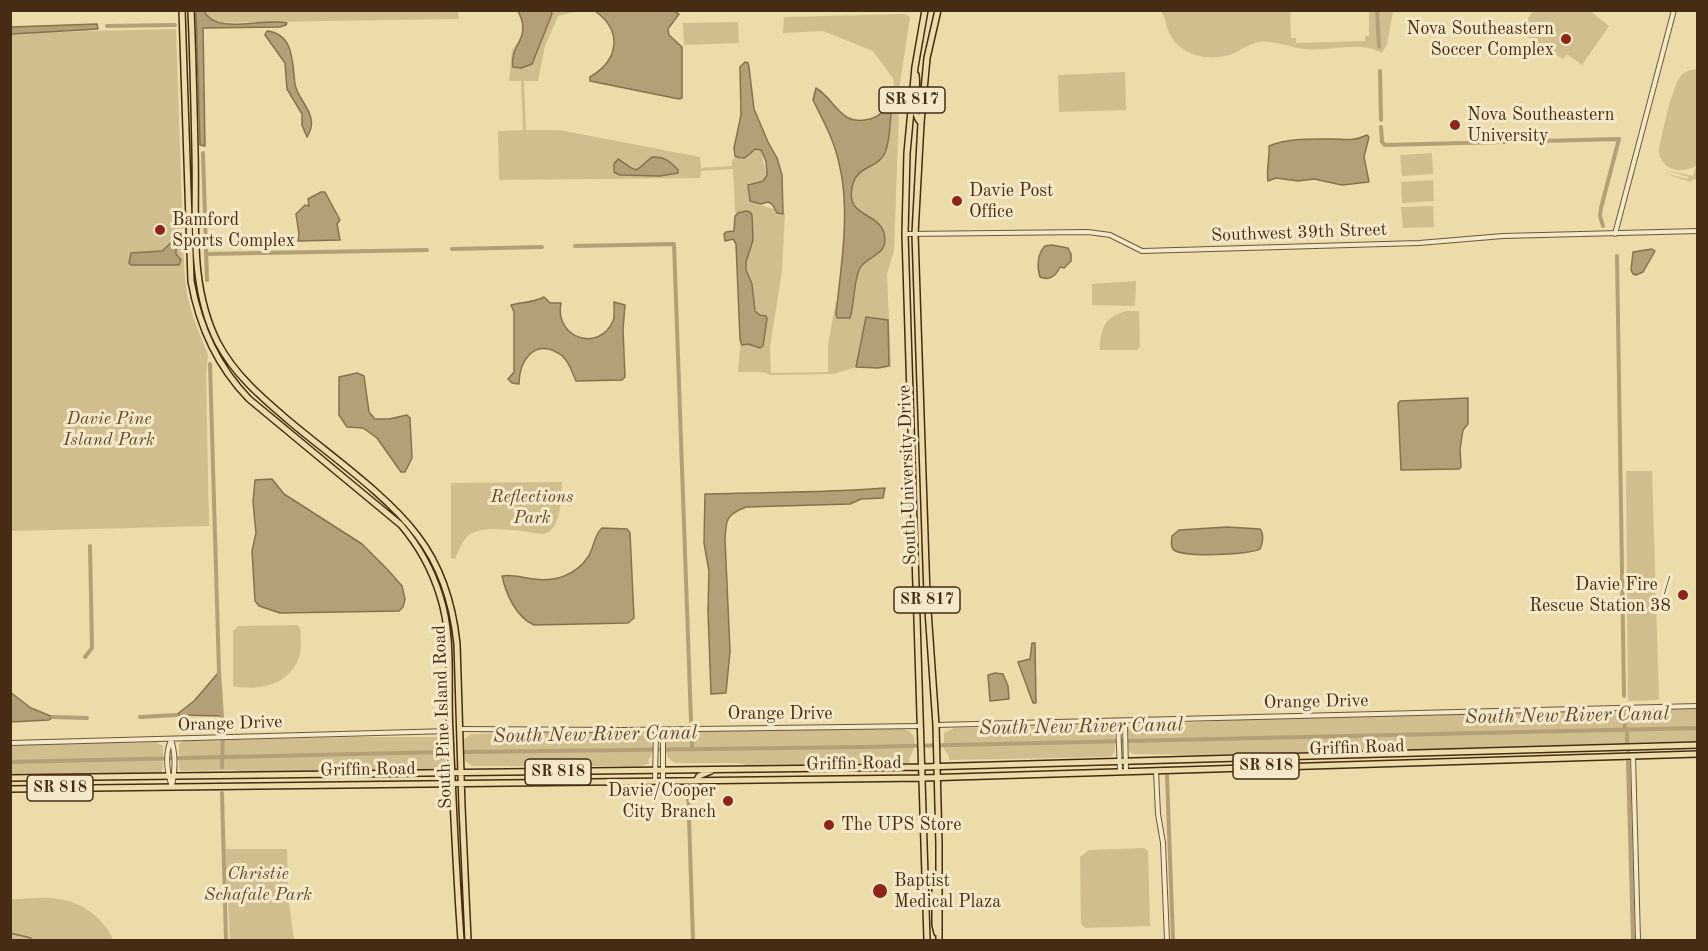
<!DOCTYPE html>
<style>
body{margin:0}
#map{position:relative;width:1708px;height:951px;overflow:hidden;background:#ecdca9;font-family:"Old Standard TT",serif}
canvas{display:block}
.frame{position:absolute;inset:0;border:12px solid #452c12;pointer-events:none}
</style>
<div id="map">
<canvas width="1708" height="951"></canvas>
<div class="frame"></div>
</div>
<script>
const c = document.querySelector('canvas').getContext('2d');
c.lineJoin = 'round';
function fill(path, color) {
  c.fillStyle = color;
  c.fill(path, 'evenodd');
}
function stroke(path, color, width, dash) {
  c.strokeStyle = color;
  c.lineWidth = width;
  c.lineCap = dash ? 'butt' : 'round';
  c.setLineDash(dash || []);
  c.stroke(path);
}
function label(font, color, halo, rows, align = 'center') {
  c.font = font + ' "Old Standard TT",serif';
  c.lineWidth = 6;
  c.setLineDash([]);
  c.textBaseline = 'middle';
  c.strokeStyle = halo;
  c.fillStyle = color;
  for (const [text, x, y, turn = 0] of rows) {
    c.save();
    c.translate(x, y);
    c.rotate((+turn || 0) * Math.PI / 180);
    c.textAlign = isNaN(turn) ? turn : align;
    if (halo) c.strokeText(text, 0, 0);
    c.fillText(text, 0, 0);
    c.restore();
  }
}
const green = new Path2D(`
 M 458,10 L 459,19 L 195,23 L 194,11 Z
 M 517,11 L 578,11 L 558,16 L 545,46 L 538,81 L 524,81 L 526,130 L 559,130 L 700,157 L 701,168 L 732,166 L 732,160 L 737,156 L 741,159 L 748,158 L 755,150 L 761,150 L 766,173 L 763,180 L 748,184 L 749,201 L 785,213 L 782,271 L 770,347 L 771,373 L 828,372 L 828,344 L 836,301 L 837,301 C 842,247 852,188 831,137 C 826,124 819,112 813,100 L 816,88 C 827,95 832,107 842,115 C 858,127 886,119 892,99 C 894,93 893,86 894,80 L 873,51 L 823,31 L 783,33 L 784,17 L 905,14 L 910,17 L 900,83 L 894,251 L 887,274 L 891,367 L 856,367 L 834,374 L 771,375 L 763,372 L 738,372 L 740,348 L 737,214 L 735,211 L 733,169 L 701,171 L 700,178 L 499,180 L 498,131 L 523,130 L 521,81 L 509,81 L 512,50 L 521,38 L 522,23 Z
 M 1161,11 L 1290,11 L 1291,38 L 1296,38 L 1296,43 L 1365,41 L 1365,36 L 1369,36 L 1369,11 L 1392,11 L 1393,12 L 1387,44 L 1382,53 C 1358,40 1331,52 1304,49 C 1289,47 1274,40 1259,42 C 1248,44 1239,52 1229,55 C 1209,61 1182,56 1171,36 C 1166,28 1166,19 1161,11 Z
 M 1590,11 L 1609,26 L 1582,65 L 1567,54 L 1563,59 L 1527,36 L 1531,30 L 1523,25 L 1533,11 Z
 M 738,22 L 739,43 L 684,45 L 683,23 Z
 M 176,29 L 184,268 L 187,294 L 193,317 L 208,355 L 206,374 L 209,526 L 11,531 L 11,33 Z
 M 1697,69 L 1697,180 L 1692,179 L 1691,182 L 1663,173 L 1688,179 L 1689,177 L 1665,170 L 1693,176 L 1696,166 C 1682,174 1663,171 1659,153 C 1658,146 1673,87 1678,80 C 1682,72 1689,70 1697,69 Z
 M 1125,72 L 1126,110 L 1059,112 L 1058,75 Z
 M 1432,153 L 1433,174 L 1402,176 L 1400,155 Z
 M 1433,180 L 1434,201 L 1402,203 L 1401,182 Z
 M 1433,206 L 1434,227 L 1403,228 L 1401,207 Z
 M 1136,281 L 1135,306 L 1092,305 L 1092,284 Z
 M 1127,311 L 1139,311 L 1140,347 L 1137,350 L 1100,350 C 1099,330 1106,315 1127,311 Z
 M 1626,471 L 1652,471 L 1659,699 L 1657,700 L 1628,701 Z
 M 562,482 C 561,497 562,529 544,534 C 525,532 484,523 469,535 C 462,541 459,550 455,559 L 451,558 L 451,483 Z
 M 297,625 L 300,628 C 301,639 302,650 298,660 C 287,686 257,691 233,686 L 233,631 L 238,626 Z
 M 1698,708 L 1697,741 L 1197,755 L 1133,754 L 1129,751 L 1128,730 L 1133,725 L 1283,718 Z
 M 1109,725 L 1114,728 L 1115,751 L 1112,756 L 1105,757 L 951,760 L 949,760 L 949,756 L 944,749 L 944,733 L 954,728 Z
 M 793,729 L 904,729 C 919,733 915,749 909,759 L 910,762 L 907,763 L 747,765 L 737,763 L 676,763 C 663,759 661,737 674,731 Z
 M 582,732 L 647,734 C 654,739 655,753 648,761 L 650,763 L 642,766 L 472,766 L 465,761 L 464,739 L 471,734 Z
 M 350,737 L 437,737 L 444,743 L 445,762 L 439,769 L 242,772 L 233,770 L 181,771 L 179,768 L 179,744 L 184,741 Z
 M 156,742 L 163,746 L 163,768 L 161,773 L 11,775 L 10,745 Z
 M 1144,848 L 1148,851 L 1150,926 L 1085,928 L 1081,924 L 1080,857 L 1089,850 Z
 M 225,849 L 287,849 L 288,894 L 294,940 L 230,940 Z
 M 10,899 C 26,899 43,896 59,899 C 82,902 105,919 113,940 L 11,940 Z`);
const water = new Path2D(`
 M 196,11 L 204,11 C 216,36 265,17 287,23 L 286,25 L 280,27 L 203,28 L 205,146 L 200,145 Z
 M 518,11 L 551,11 L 552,14 L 532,64 L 521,68 L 513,67 C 509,44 533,39 518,11 Z
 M 674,11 L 679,14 L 668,29 L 669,35 L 682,47 L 682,98 L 679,99 L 590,81 L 590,77 C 619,60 623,31 595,11 Z
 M 97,24 L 98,29 L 11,34 L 11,27 Z
 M 267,31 C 295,34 292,64 295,84 C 298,102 321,115 307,137 L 302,125 L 302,114 L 287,89 L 285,63 L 265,35 Z
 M 745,62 L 748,63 L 749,67 L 754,109 L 768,142 L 777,158 L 782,175 L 783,214 L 777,213 L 772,204 L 768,202 L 761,204 L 750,201 L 748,185 L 763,181 L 767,175 L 766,161 L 761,150 L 755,149 C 748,156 745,161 735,156 L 734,148 L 741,115 L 740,67 Z
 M 816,88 C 836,100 840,127 870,119 C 877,117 881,114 885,109 L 889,109 L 891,112 C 890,125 890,141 885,153 C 877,170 856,164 852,188 C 846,217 878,212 884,233 C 890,256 867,255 860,268 C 853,282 855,302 850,318 L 837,318 L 836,314 C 841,267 851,210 839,163 C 834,140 823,120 813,100 Z
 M 1367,135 L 1369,137 L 1364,157 L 1369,182 L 1342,185 L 1314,179 L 1298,181 L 1276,178 L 1268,181 C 1266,169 1270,158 1269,146 C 1289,138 1309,139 1330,139 C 1345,139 1353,142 1367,135 Z
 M 652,157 C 665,157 670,161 678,170 L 678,173 L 660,176 L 620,175 L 614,172 L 614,164 L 618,159 C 641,174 632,173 652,157 Z
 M 321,192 L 325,192 L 340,220 L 337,224 L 340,240 L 298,241 L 299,234 L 296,214 L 305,205 L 309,206 L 308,199 Z
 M 746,211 L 750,212 L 752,215 L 753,240 L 746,262 L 746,270 L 752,284 L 755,311 L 760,315 L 766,316 L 767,319 L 763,346 L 760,348 L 748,344 L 742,345 L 740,339 L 736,244 L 733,239 L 725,241 L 724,234 L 726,232 L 734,231 L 735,216 L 738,213 Z
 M 173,241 L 176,244 L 176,254 L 181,260 L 179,265 L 131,265 L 129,263 L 131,253 L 162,251 Z
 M 1052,245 L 1068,248 L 1071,254 L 1071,261 L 1064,268 L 1060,267 C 1056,276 1049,281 1040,277 C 1037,267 1037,254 1045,246 Z
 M 1652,249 L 1655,251 L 1643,272 L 1636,275 L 1633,274 L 1631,270 L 1633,252 Z
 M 544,297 L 550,303 L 561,303 C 554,338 599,353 613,321 C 615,316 614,308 614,302 L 625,305 L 623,329 L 625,377 L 622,380 L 576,381 C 572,372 568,358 558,353 C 533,339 519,362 519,384 L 512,383 L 508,379 L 514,372 L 514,312 L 511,305 C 521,302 533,303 544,297 Z
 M 866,317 L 888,320 L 889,366 L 878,368 L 856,367 Z
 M 357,373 L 364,376 L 369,412 L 375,419 L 389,419 L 407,415 L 410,418 L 412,458 L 405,472 L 401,472 L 377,438 L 363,428 L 347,427 L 339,415 L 339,377 Z
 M 1468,398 L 1468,424 L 1463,430 L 1460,449 L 1461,467 L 1459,469 L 1401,470 L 1398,404 L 1400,401 Z
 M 272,479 L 284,494 L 362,544 L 388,570 L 402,586 L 405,599 L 403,607 L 399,611 L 280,613 L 259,606 L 255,601 L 252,551 L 256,533 L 253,502 L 255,480 Z
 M 885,488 L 883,498 L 861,499 L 850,504 L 746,507 C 726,515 726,519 725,539 L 730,651 L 726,693 L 711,694 L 708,610 L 709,571 L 704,543 L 705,494 C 765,492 824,493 885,488 Z
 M 1227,527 L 1260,529 C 1264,534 1263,543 1260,549 C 1251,555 1179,558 1173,549 C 1170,546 1172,540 1172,536 L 1179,530 Z
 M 602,528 L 627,529 L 630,533 L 634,618 L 628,623 L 534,625 C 516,617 506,594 502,576 C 512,574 524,578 534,579 C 555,582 576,575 588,557 C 594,549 594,534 602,528 Z
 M 1032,643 L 1035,643 L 1036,703 L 1033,703 L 1018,662 L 1030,659 Z
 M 219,672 L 222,716 L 176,715 L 194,701 Z
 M 995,673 L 1003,674 L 1008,686 L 1009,699 L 990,701 L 988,675 Z
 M 10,692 L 31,708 L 53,717 L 49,720 L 11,722 Z`);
const stream = new Path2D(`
 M 10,933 L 31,938`);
const canal = new Path2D(`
 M 1377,10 L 1379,47
 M 107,26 L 175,25
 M 1380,71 L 1381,120
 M 1381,127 L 1382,142 L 1385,145 L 1619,139 L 1601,208 L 1600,216 L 1603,226
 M 203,153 L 207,280
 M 575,246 L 674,244 L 691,721
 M 452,249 L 542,247
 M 206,254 L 427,250
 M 1617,256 L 1624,696
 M 210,364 L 219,672 L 223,732 L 222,767
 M 85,657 L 92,648 L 90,546
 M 1624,715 L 1625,729
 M 53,717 L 87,718
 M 140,717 L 176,715
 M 1627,729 L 1627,742
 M 692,740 L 692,749
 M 1628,751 L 1628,752
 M 465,752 L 864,747 L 1698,728
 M 10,762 L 444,752
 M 1628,762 L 1633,940
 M 1167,776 L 1173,940
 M 688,788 L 693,940
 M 222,793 L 226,940`);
const minor = new Path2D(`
 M 905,234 L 1088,232 L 1110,235 L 1142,251 L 1419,243 L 1503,236 L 1698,231
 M 1615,234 L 1674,10
 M 1118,722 L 1120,772
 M 1125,722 L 1126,772
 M 936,725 L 1698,706
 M 460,729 L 624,730 L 920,726
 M 663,730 L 663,781
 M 171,740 C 165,754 167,772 172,787
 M 171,740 C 176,754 175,771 172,786
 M 10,743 L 450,731
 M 1633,756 L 1638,940
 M 1156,771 L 1158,814 L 1163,843 L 1167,940
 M 655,781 L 656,730`);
const major = new Path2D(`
 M 182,10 L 191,281 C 199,326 216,365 249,399 L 401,525 C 418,545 432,570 440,596 C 454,639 447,687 450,732 C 453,801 456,871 461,940
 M 191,10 C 193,57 194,104 195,151 C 197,215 188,285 218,343 C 235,375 261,397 288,420 C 328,454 386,494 417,535 C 441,566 453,605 457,644 L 462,807 L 468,940
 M 925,10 L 915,67 L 907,153 L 905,234 L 927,940
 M 938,10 L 927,58 L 921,123 L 915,234 L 927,596 L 936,725 L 939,845 L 939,940
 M 916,75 C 919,91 909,110 921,123
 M 10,778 L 922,767 L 1698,745
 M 696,781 L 699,776 L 711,771
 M 10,789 L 923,778 L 1698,754
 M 925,881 L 932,882 L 935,884 L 935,925 L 937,933`);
const markers = [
 [1566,39,6,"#8f2418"],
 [1455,125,6,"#8f2418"],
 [957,201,6,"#8f2418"],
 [160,230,6,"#8f2418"],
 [1683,595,6,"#8f2418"],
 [728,801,6,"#8f2418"],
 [829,825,6,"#8f2418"],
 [880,891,8,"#8f2418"]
];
const shields = [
 [912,100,66],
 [927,600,66],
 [1266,766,66],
 [558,772,66],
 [60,788,66]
];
const shieldNames = [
 ["SR 817",912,100],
 ["SR 817",927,600],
 ["SR 818",1266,766],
 ["SR 818",558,772],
 ["SR 818",60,788]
];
const poiNames = [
 ["Nova Southeastern",1554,29,"right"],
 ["Soccer Complex",1554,50,"right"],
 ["Nova Southeastern",1467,115],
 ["University",1467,136],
 ["Davie Post",969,191],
 ["Office",969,212],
 ["Bamford",172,220],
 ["Sports Complex",172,241],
 ["Davie Fire /",1671,585,"right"],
 ["Rescue Station 38",1671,606,"right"],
 ["Davie/Cooper",716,791,"right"],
 ["City Branch",716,812,"right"],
 ["The UPS Store",841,825],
 ["Baptist",894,881],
 ["Medical Plaza",894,902]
];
const streetNames = [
 ["Southwest 39th Street",1299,233,-2],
 ["South University Drive",908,475,-92],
 ["Orange Drive",1316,702,-1],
 ["Orange Drive",780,714],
 ["South Pine Island Road",443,717,-92],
 ["Orange Drive",230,724,-2],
 ["Griffin Road",1357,748,-2],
 ["Griffin Road",854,764,-1],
 ["Griffin Road",368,770,-1]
];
const parkNames = [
 ["Davie Pine",109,419],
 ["Island Park",109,440],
 ["Reflections",532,497],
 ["Park",532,518],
 ["Christie",258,874],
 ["Schafale Park",258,895]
];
const waterNames = [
 ["South New River Canal",1567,716,-1],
 ["South New River Canal",1081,727,-1],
 ["South New River Canal",595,735,-1]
];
fill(green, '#d0be8f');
fill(water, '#b3a076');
stroke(water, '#87724e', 1.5);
stroke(stream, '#87724e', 1.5);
stroke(canal, '#b3a076', 4);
stroke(minor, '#6f5838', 6);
stroke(major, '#452c12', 8);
stroke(minor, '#f3e8c7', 4);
stroke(major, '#ecdca9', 5);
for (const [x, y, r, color] of markers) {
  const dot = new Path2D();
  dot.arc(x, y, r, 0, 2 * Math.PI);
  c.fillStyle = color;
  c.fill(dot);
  stroke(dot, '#f3e8c7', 2);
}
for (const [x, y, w] of shields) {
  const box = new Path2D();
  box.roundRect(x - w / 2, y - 13, w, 26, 4.5);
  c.fillStyle = '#f3e8c7';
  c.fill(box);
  stroke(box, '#452c12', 1.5);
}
label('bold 16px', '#452c12', null, shieldNames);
label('18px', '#452c12', '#f3e8c7', poiNames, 'left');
label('18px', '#452c12', '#f3e8c7', streetNames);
label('italic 18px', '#61492b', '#f3e8c7', parkNames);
label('italic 20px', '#60492b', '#f3e8c7', waterNames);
</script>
